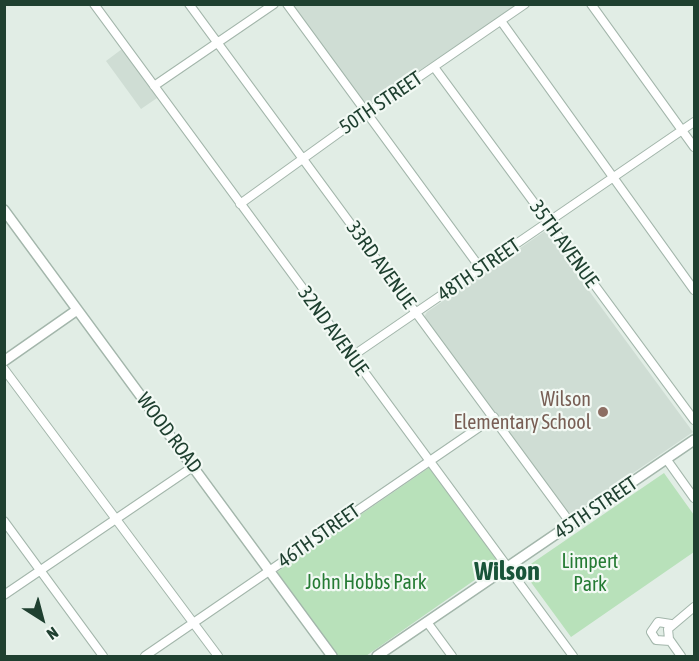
<!DOCTYPE html>
<style>
body{margin:0}
#map{position:relative;width:699px;height:661px;overflow:hidden;background:#e1ede5;font-family:"Asap Condensed",sans-serif}
canvas{display:block}
.frame{position:absolute;inset:0;border:6px solid #1f4030;pointer-events:none}
.north{position:absolute;left:12px;top:589px;width:60px;height:60px;-webkit-text-stroke:4px #f2f9f4;paint-order:stroke;rotate:144deg;font-size:16px;font-weight:700;line-height:24px;text-align:center;color:#1f4030}
.north::after{content:'';display:block;margin:auto;width:21px;height:27px;background:#1f4030;clip-path:polygon(50% 0,100% 100%,50% 72%,0 100%)}
</style>
<div id="map">
<canvas width="699" height="661"></canvas>
<div class="frame"></div>
<div class="north">N</div>
</div>
<script>
const c = document.querySelector('canvas').getContext('2d');
c.lineJoin = 'round';
function fill(path, color) {
  c.fillStyle = color;
  c.fill(path, 'evenodd');
}
function stroke(path, color, width, dash) {
  c.strokeStyle = color;
  c.lineWidth = width;
  c.lineCap = dash ? 'butt' : 'round';
  c.setLineDash(dash || []);
  c.stroke(path);
}
function label(font, color, halo, rows, align = 'center') {
  c.font = font + ' "Asap Condensed",sans-serif';
  c.lineWidth = 4.5;
  c.setLineDash([]);
  c.textBaseline = 'middle';
  c.strokeStyle = halo;
  c.fillStyle = color;
  for (const [text, x, y, turn = 0] of rows) {
    c.save();
    c.translate(x, y);
    c.rotate((+turn || 0) * Math.PI / 180);
    c.textAlign = isNaN(turn) ? turn : align;
    if (halo) c.strokeText(text, 0, 0);
    c.fillText(text, 0, 0);
    c.restore();
  }
}
const built = new Path2D(`
 M 293,5 L 517,5 L 368,105 L 360,98 Z
 M 122,49 L 157,98 L 141,109 L 106,61 Z
 M 545,231 L 693,432 L 573,514 L 566,511 L 424,317 L 427,312 Z`);
const green = new Path2D(`
 M 430,467 L 499,563 L 366,656 L 338,656 L 277,572 Z
 M 664,473 L 694,515 L 694,552 L 571,637 L 522,570 Z`);
const minor = new Path2D(`
 M 94,4 L 573,656
 M 189,4 L 572,525
 M 287,4 L 481,269
 M 591,4 L 694,147
 M 501,21 L 694,290
 M 434,67 L 694,420
 M 154,86 L 274,4
 M 240,204 L 365,114 L 525,4
 M 351,357 L 694,122
 M 4,369 L 218,656
 M 667,460 L 694,498
 M 4,521 L 103,656
 M 4,595 L 194,466
 M 427,622 L 452,656
 M 670,641 L 656,640 L 651,632 L 658,622 L 671,624
 M 145,656 L 494,417
 M 681,656 L 669,639 L 668,629 L 694,607`);
const tertiary = new Path2D(`
 M 4,210 L 332,656
 M 4,361 L 77,310
 M 377,656 L 694,440`);
const markers = [
 [603,412,6,"#8d6e63"]
];
const streetNames = [
 ["50TH STREET",381,103,-34],
 ["35TH AVENUE",564,244,54],
 ["33RD AVENUE",381,265,54],
 ["48TH STREET",479,270,-34],
 ["32ND AVENUE",333,331,54],
 ["WOOD ROAD",169,433,53],
 ["45TH STREET",596,508,-34],
 ["46TH STREET",319,536,-35]
];
const educationNames = [
 ["Wilson",591,400],
 ["Elementary School",591,423]
];
const parkNames = [
 ["Limpert",590,562],
 ["Park",590,585],
 ["John Hobbs Park",366,583]
];
const districtNames = [
 ["Wilson",507,572]
];
fill(built, '#cfddd4');
fill(green, '#b8e1ba');
stroke(minor, '#a3b6ab', 10);
stroke(tertiary, '#a3b6ab', 12);
stroke(minor, '#fff', 8);
stroke(tertiary, '#fff', 9);
for (const [x, y, r, color] of markers) {
  const dot = new Path2D();
  dot.arc(x, y, r, 0, 2 * Math.PI);
  c.fillStyle = color;
  c.fill(dot);
  stroke(dot, '#f2f9f4', 2);
}
label('20px', '#1f4030', '#f2f9f4', streetNames);
label('20px', '#785e54', '#f2f9f4', educationNames, 'right');
label('20px', '#257b34', '#f2f9f4', parkNames);
label('bold 26px', '#195439', '#f2f9f4', districtNames);
</script>
